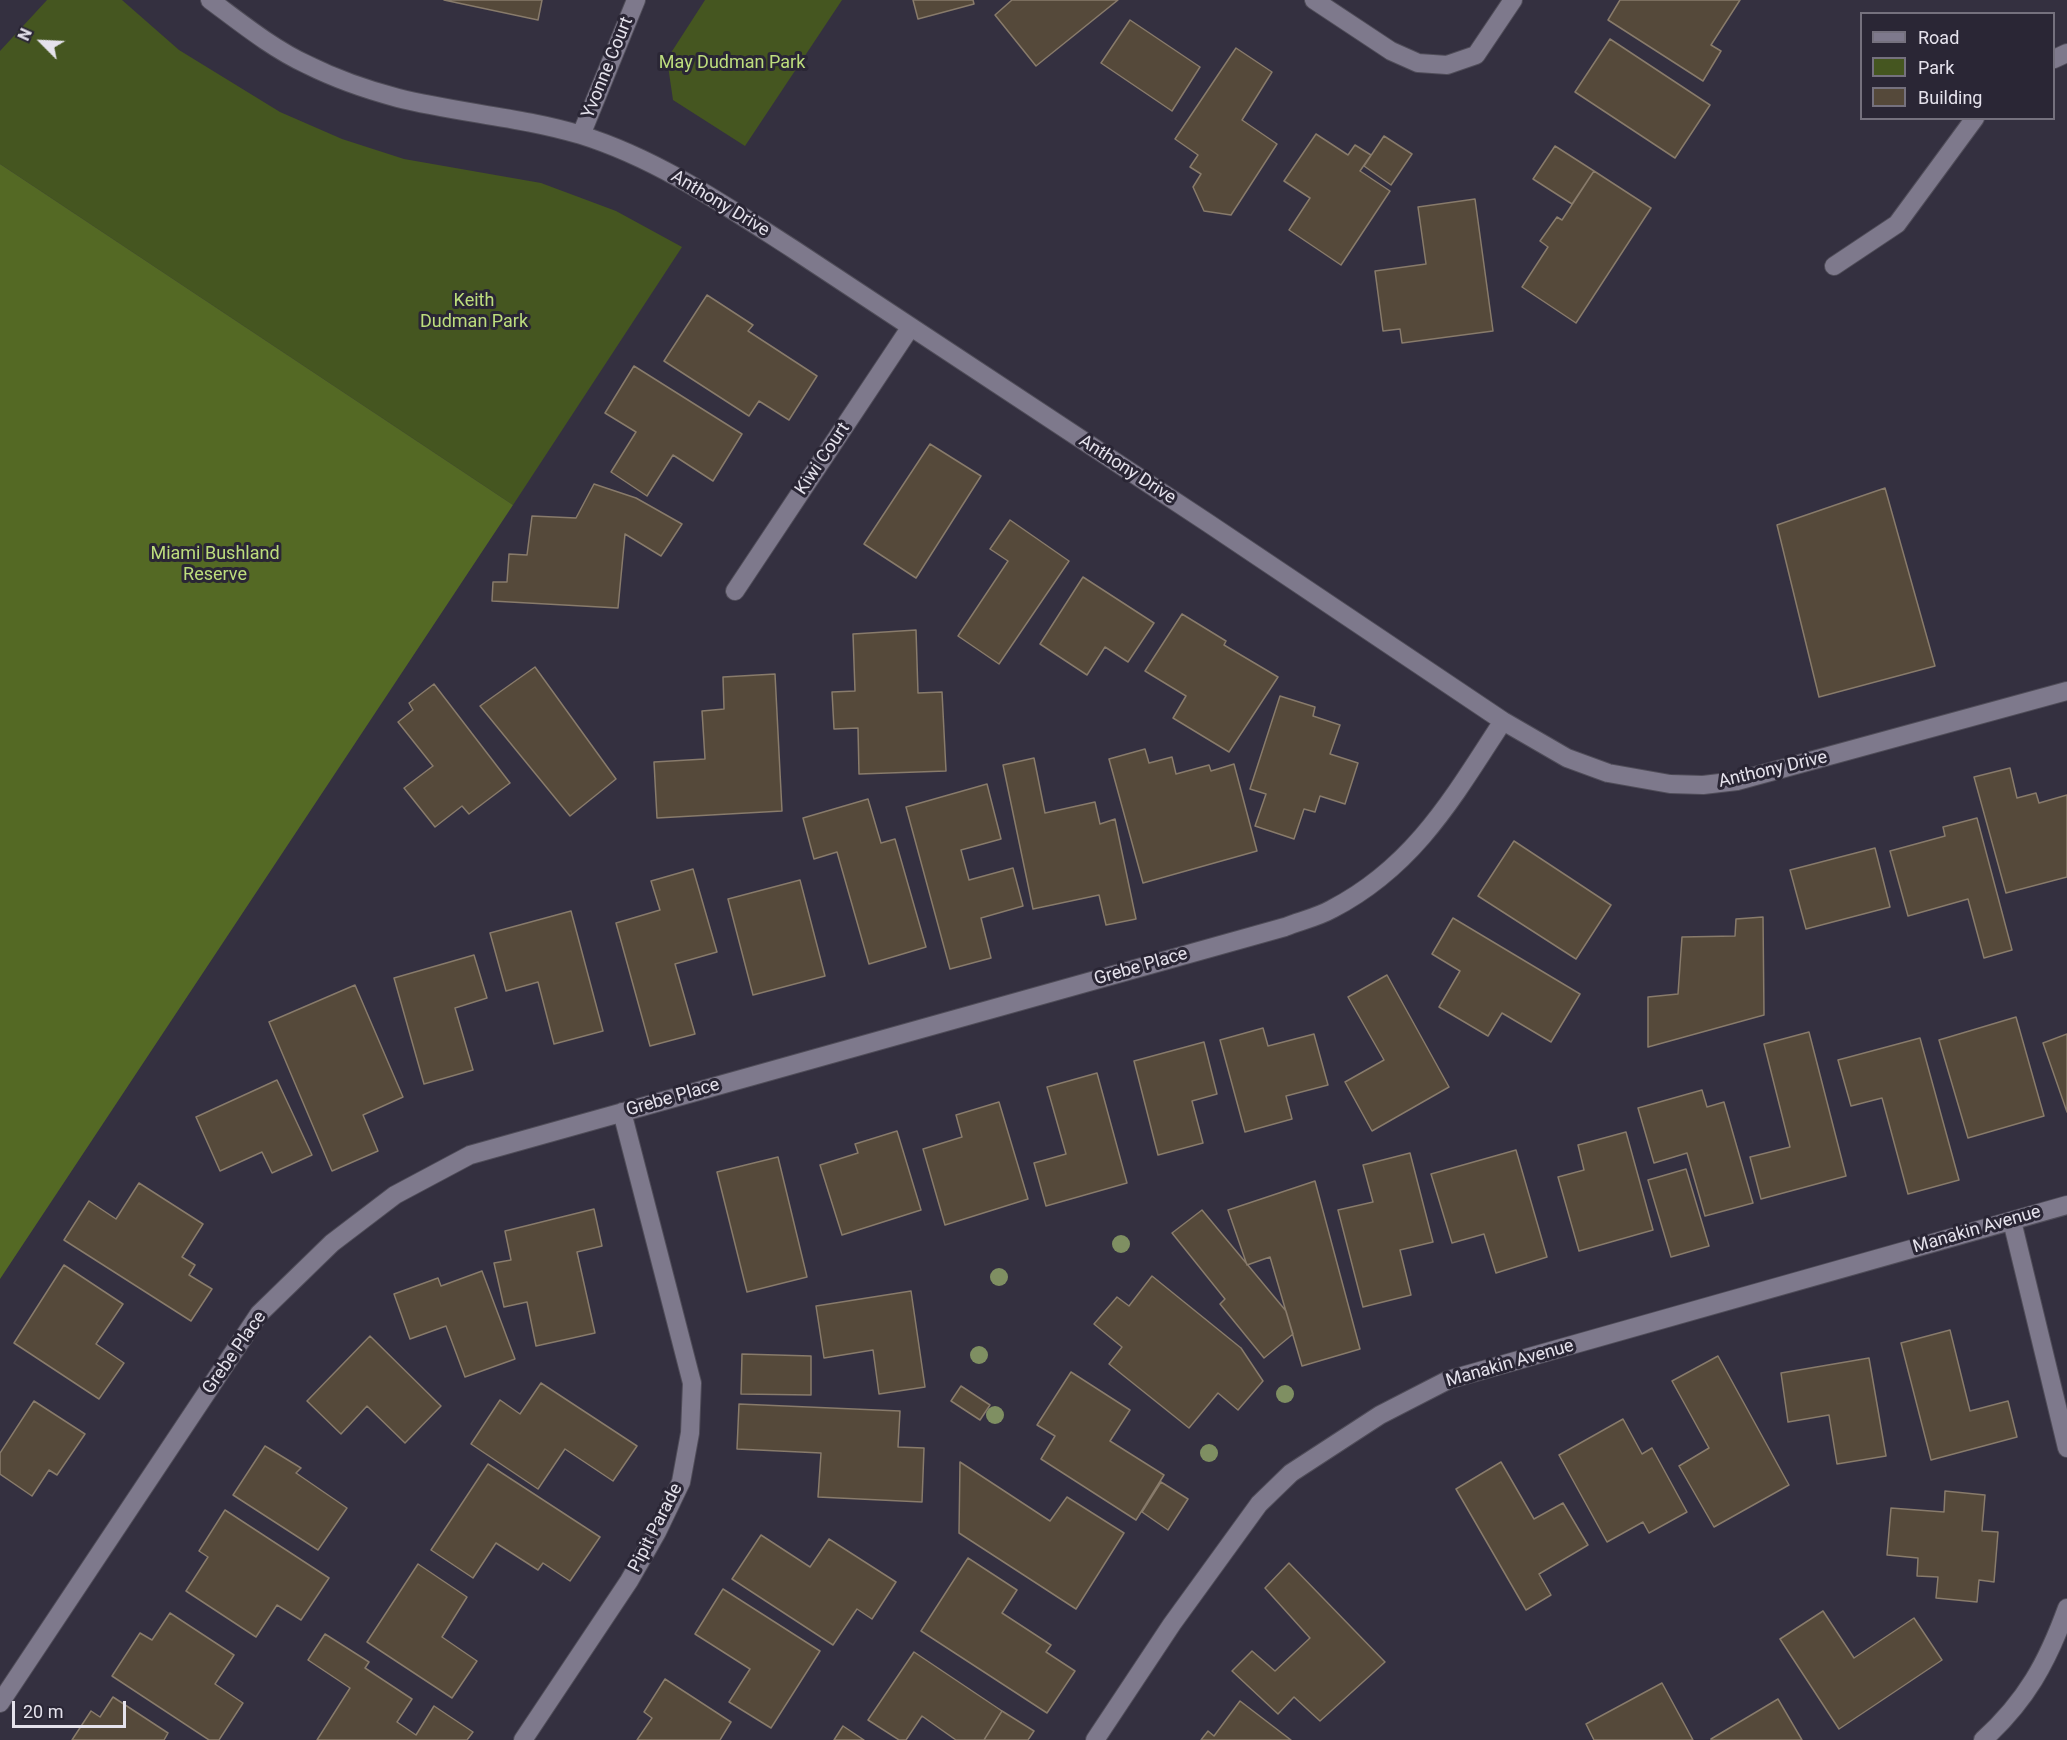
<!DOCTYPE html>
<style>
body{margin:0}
#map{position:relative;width:2067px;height:1740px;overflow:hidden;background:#343040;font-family:Roboto,sans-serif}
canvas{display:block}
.legend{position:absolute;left:1860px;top:12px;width:195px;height:108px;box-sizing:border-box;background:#2a2635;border:2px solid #75717e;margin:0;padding:8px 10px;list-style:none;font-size:18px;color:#e5e2ec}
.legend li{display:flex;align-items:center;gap:12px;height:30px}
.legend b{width:30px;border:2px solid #75717e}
.north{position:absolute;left:12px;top:12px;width:60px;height:60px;-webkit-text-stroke:4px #2a2635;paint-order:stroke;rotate:294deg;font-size:16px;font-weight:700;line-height:24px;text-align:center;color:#e5e2ec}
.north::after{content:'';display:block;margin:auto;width:21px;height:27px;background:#e5e2ec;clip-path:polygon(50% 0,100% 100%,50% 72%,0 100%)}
.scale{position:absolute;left:12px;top:1701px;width:114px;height:27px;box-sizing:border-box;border:3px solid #e5e2ec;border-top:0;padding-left:8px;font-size:18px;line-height:21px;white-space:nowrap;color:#e5e2ec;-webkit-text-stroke:4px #2a2635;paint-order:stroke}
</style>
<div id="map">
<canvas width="2067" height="1740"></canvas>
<ul class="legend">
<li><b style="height:8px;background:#7e798c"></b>Road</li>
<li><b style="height:16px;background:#455620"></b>Park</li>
<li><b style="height:16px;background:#55493a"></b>Building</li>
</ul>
<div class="north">N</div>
<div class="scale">20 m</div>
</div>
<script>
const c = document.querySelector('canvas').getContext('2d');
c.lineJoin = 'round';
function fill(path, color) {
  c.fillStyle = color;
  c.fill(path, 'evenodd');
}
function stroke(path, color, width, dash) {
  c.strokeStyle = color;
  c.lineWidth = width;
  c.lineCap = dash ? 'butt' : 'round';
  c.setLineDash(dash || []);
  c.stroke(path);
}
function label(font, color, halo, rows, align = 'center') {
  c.font = font + ' Roboto,sans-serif';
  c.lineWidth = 6;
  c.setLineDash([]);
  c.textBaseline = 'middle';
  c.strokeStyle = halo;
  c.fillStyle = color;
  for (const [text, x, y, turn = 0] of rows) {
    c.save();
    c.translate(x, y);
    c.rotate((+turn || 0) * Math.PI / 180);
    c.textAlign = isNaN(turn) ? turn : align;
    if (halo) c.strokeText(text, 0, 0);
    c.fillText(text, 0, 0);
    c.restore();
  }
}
const green = new Path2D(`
 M 47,0 L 122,0 L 179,50 L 280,112 L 342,139 L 404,159 L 541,183 L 616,211 L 682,247 L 513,505 L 0,164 L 0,51 Z
 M 705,0 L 842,0 L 745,146 L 673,100 L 667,59 Z`);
const forest = new Path2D(`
 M 0,164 L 513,505 L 0,1279 Z`);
const building = new Path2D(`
 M 444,0 L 542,0 L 538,20 Z
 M 913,0 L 973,0 L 974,4 L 918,19 Z
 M 1012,0 L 1118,0 L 1036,66 L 995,15 Z
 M 1620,0 L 1740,0 L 1711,45 L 1721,51 L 1703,81 L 1608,20 Z
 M 1130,20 L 1200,67 L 1172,111 L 1101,63 Z
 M 1610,39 L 1710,105 L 1675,158 L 1575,92 Z
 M 1236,48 L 1272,72 L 1242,120 L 1277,144 L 1231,215 L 1204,211 L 1193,187 L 1201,174 L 1190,167 L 1198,155 L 1175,139 Z
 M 1316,134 L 1348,155 L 1355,145 L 1371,155 L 1360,171 L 1390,191 L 1341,265 L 1289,230 L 1310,198 L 1284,181 Z
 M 1384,136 L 1412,154 L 1391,185 L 1364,166 Z
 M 1555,146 L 1594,171 L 1572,204 L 1533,179 Z
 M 1594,171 L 1651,208 L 1576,323 L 1522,287 L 1548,247 L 1540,241 L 1557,217 L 1562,220 Z
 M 1475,199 L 1493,331 L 1402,343 L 1400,329 L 1383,331 L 1375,271 L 1426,264 L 1418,207 Z
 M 707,295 L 753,325 L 748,331 L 817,376 L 789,420 L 759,401 L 749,416 L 664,361 Z
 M 634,366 L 742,434 L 713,481 L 673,455 L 647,496 L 611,472 L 636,432 L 605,413 Z
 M 930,444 L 981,476 L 916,578 L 864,544 Z
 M 594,484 L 636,498 L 682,524 L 661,556 L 625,534 L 618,608 L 492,601 L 493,582 L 507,582 L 509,554 L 527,555 L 532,516 L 576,518 Z
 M 1885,488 L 1935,666 L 1819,697 L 1777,525 Z
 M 1010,520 L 1069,561 L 999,664 L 958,636 L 1008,561 L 990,549 Z
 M 1083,577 L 1154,623 L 1128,662 L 1105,647 L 1087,675 L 1040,644 Z
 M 1182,614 L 1226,641 L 1224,645 L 1278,677 L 1229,752 L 1173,718 L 1186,696 L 1145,671 Z
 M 916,630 L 918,693 L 942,692 L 946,771 L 859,774 L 858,728 L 834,729 L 832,692 L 855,691 L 853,634 Z
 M 535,667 L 616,779 L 570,816 L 480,706 Z
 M 775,674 L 782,811 L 657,818 L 654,762 L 705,759 L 702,711 L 724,709 L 723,677 Z
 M 434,684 L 510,783 L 469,814 L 462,806 L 435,827 L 404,788 L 433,766 L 398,722 L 413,710 L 409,703 Z
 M 1280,696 L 1315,707 L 1313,716 L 1340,725 L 1330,754 L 1358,763 L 1345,804 L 1320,796 L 1315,812 L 1304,809 L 1294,839 L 1255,826 L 1266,794 L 1250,789 Z
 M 1145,749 L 1149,763 L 1172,757 L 1176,774 L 1209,765 L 1211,771 L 1234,764 L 1257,851 L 1143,883 L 1109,759 Z
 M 1034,758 L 1045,813 L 1095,802 L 1100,824 L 1115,819 L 1136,919 L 1106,925 L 1099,895 L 1033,909 L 1003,765 Z
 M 2010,768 L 2017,798 L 2036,793 L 2039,803 L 2067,795 L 2067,877 L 2006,893 L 1974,777 Z
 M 987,784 L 1001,839 L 961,850 L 969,880 L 1013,868 L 1023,906 L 981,918 L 991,958 L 950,969 L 906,807 Z
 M 868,799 L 881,843 L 895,839 L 926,947 L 869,964 L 837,852 L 814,859 L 803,818 Z
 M 1977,818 L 2012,950 L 1984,958 L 1968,899 L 1908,916 L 1890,851 L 1945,836 L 1943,827 Z
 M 1514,841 L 1611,905 L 1576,959 L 1478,896 Z
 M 1875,848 L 1890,907 L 1806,929 L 1790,870 Z
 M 693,869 L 717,952 L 675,964 L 695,1034 L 650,1046 L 616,923 L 660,910 L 651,881 Z
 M 800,880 L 825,976 L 753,995 L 728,899 Z
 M 571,911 L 603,1031 L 554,1044 L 538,982 L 506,991 L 490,933 Z
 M 1763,917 L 1764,1015 L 1648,1047 L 1648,997 L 1678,994 L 1682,937 L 1735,936 L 1736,919 Z
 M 1453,918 L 1580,994 L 1551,1042 L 1502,1013 L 1488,1036 L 1439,1007 L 1460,971 L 1432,954 Z
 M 474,955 L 487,998 L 455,1008 L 473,1070 L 424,1084 L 394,978 Z
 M 1387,975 L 1449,1087 L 1372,1131 L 1345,1082 L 1384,1060 L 1348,997 Z
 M 355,985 L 403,1097 L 363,1115 L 378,1151 L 332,1171 L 269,1022 Z
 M 2016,1017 L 2044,1116 L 1968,1138 L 1939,1040 Z
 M 1263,1028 L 1268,1046 L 1314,1034 L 1328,1085 L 1286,1096 L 1292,1119 L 1245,1132 L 1220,1040 Z
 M 1809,1032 L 1846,1176 L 1761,1199 L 1750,1157 L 1790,1147 L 1764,1044 Z
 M 2067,1034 L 2067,1112 L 2043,1043 Z
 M 1920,1038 L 1959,1180 L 1908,1194 L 1882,1098 L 1851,1106 L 1838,1060 Z
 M 1204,1042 L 1217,1094 L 1192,1101 L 1203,1143 L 1158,1155 L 1134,1061 Z
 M 1097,1073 L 1127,1183 L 1046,1206 L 1034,1163 L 1066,1154 L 1047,1087 Z
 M 277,1080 L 312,1155 L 272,1173 L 262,1152 L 220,1171 L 196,1117 Z
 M 1702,1090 L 1707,1107 L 1724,1102 L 1753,1203 L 1705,1216 L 1687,1153 L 1654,1163 L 1638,1108 Z
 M 999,1102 L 1028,1199 L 945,1225 L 923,1149 L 962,1137 L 956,1115 Z
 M 897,1131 L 921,1210 L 842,1235 L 820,1165 L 858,1153 L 855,1144 Z
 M 1626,1132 L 1653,1230 L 1579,1251 L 1558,1177 L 1584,1170 L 1578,1145 Z
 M 1516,1150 L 1547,1257 L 1496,1273 L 1484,1234 L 1452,1243 L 1431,1174 Z
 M 1410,1153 L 1433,1242 L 1400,1250 L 1411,1295 L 1363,1307 L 1338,1210 L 1373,1202 L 1363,1165 Z
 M 778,1157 L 807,1277 L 747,1292 L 717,1172 Z
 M 1686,1169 L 1709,1246 L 1671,1257 L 1648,1180 Z
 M 1315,1181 L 1360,1349 L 1302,1366 L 1270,1257 L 1247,1265 L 1228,1210 Z
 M 139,1183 L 203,1224 L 182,1257 L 195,1265 L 189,1275 L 212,1289 L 191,1321 L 64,1240 L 89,1201 L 116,1219 Z
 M 594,1209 L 602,1246 L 577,1252 L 595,1333 L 536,1346 L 527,1302 L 504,1307 L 494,1263 L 511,1260 L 505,1231 Z
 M 1202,1210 L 1286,1311 L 1293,1334 L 1264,1358 L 1220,1304 L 1225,1299 L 1172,1233 Z
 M 64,1265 L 123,1304 L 96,1344 L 124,1363 L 99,1399 L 14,1343 Z
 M 482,1271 L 515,1359 L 465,1377 L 446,1326 L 410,1339 L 394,1294 L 438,1278 L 441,1286 Z
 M 1152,1276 L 1241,1348 L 1263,1381 L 1238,1410 L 1218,1393 L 1189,1428 L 1109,1364 L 1122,1347 L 1094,1324 L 1117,1297 L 1129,1306 Z
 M 911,1291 L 925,1387 L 879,1394 L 873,1350 L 824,1358 L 816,1306 Z
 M 1950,1330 L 1970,1411 L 2008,1401 L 2017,1437 L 1931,1460 L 1901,1343 Z
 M 370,1336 L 441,1406 L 405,1443 L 367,1406 L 341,1434 L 307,1401 Z
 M 742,1354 L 811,1356 L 811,1395 L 741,1394 Z
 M 1718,1356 L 1789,1485 L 1714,1527 L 1679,1466 L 1709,1448 L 1672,1381 Z
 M 1869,1358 L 1886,1456 L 1837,1464 L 1829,1415 L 1788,1422 L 1781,1373 Z
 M 1071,1372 L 1130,1410 L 1110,1441 L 1164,1475 L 1136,1520 L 1041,1459 L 1055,1436 L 1037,1425 Z
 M 541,1383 L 637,1446 L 613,1481 L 565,1449 L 538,1489 L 471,1444 L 500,1400 L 520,1414 Z
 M 961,1386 L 990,1405 L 980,1420 L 951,1401 Z
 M 34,1401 L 85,1434 L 57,1475 L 49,1470 L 32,1496 L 0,1474 L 0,1453 Z
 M 739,1404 L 900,1411 L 898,1447 L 924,1448 L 922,1502 L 818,1497 L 821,1453 L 737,1449 Z
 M 1623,1419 L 1642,1454 L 1652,1448 L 1687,1512 L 1649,1533 L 1643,1522 L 1607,1542 L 1559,1455 Z
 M 265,1446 L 301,1468 L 296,1473 L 347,1508 L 318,1550 L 233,1495 Z
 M 960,1462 L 1050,1521 L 1067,1497 L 1124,1533 L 1076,1609 L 959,1533 Z
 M 1501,1462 L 1534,1519 L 1563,1503 L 1588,1545 L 1539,1574 L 1551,1595 L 1526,1610 L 1456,1489 Z
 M 488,1464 L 600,1537 L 570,1581 L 543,1563 L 538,1570 L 496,1543 L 473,1578 L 431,1550 Z
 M 1161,1482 L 1188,1499 L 1168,1530 L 1142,1512 Z
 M 1945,1491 L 1985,1495 L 1982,1531 L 1998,1532 L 1994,1582 L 1979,1580 L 1977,1602 L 1936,1598 L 1938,1577 L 1917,1576 L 1918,1558 L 1887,1555 L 1891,1508 L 1944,1512 Z
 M 225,1510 L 329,1578 L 301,1620 L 277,1605 L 256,1637 L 186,1591 L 208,1557 L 199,1551 Z
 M 761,1535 L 810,1567 L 829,1539 L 896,1582 L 872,1619 L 857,1609 L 833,1645 L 732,1579 Z
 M 968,1558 L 1017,1590 L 1002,1613 L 1051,1645 L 1046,1652 L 1075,1671 L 1047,1713 L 921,1631 Z
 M 1289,1563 L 1385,1662 L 1320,1721 L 1294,1697 L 1278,1714 L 1232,1671 L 1252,1651 L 1275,1671 L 1310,1638 L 1265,1588 Z
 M 418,1564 L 467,1597 L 442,1637 L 477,1661 L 452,1698 L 367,1642 Z
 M 723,1589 L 820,1651 L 771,1728 L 729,1702 L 750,1669 L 695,1634 Z
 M 1823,1611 L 1854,1658 L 1914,1618 L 1942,1660 L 1839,1729 L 1780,1639 Z
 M 170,1613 L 234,1655 L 215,1684 L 243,1703 L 219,1740 L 209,1740 L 112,1676 L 140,1633 L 152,1640 Z
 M 325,1634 L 369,1662 L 365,1668 L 412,1699 L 397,1722 L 416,1735 L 434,1706 L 473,1732 L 467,1740 L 317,1740 L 350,1688 L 308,1660 Z
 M 914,1652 L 1002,1711 L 984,1740 L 956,1740 L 922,1716 L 906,1740 L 899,1740 L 868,1720 Z
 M 665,1679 L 731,1722 L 720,1740 L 637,1740 L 652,1718 L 644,1712 Z
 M 1662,1683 L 1693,1740 L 1594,1740 L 1586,1724 Z
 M 113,1697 L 168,1733 L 164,1740 L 72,1740 L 91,1711 L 100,1717 Z
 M 1778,1699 L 1802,1740 L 1711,1740 L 1711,1739 Z
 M 1240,1701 L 1291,1740 L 1201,1740 L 1208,1731 L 1214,1736 Z
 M 1002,1711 L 1034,1731 L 1028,1740 L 984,1740 Z
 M 843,1726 L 864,1740 L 834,1740 Z`);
const minor = new Path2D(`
 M 210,0 C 241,23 273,49 308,65 C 336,79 368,90 398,98 C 458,113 521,117 581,135 C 658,159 726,206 793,249 L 1208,523 L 1503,721 L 1567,758 L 1608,773 L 1670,784 L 1703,785 L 1737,781 L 2067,691
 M 1314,0 L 1391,51 L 1418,63 L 1447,65 L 1476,55 L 1513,0
 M 2054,59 L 2067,53
 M 581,135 L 636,0
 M 1834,266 L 1897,224 L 1975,118
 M 735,591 L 910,328
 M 2012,1221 L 2067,1448
 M 0,1703 L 259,1314 L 332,1243 L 395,1195 L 470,1155 L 1285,927 C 1300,921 1318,917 1332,909 C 1415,866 1454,796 1503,721
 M 523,1740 L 629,1581 L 657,1532 L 681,1482 L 690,1433 L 692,1383 L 622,1112
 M 1095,1740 L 1172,1624 L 1259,1504 L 1291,1473 L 1380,1415 L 1448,1380 L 2067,1205
 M 1983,1740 C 2026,1701 2047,1663 2067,1608`);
const trees = [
 [1121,1244],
 [999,1277],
 [979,1355],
 [1285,1394],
 [995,1415],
 [1209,1453]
];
const parkNames = [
 ["May Dudman Park",732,63],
 ["Keith",474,301],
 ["Dudman Park",474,322],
 ["Miami Bushland",215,554],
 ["Reserve",215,575]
];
const streetNames = [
 ["Yvonne Court",608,68,-68],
 ["Anthony Drive",720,204,31],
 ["Kiwi Court",823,459,-56],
 ["Anthony Drive",1127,470,33],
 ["Anthony Drive",1773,770,-13],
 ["Grebe Place",1141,967,-16],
 ["Grebe Place",673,1098,-16],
 ["Manakin Avenue",1977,1230,-16],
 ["Grebe Place",235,1353,-55],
 ["Manakin Avenue",1510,1364,-16],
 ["Pipit Parade",656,1528,-63]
];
fill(green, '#455620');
fill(forest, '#546924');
fill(building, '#55493a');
stroke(building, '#887b6b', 1.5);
stroke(minor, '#504d59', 20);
stroke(minor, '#7e798c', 18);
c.fillStyle = '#7f8f62';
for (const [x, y] of trees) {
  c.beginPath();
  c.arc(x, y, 9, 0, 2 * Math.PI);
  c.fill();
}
label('18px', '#bddd7d', '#2a2635', parkNames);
label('18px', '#e5e2ec', '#2a2635', streetNames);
</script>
